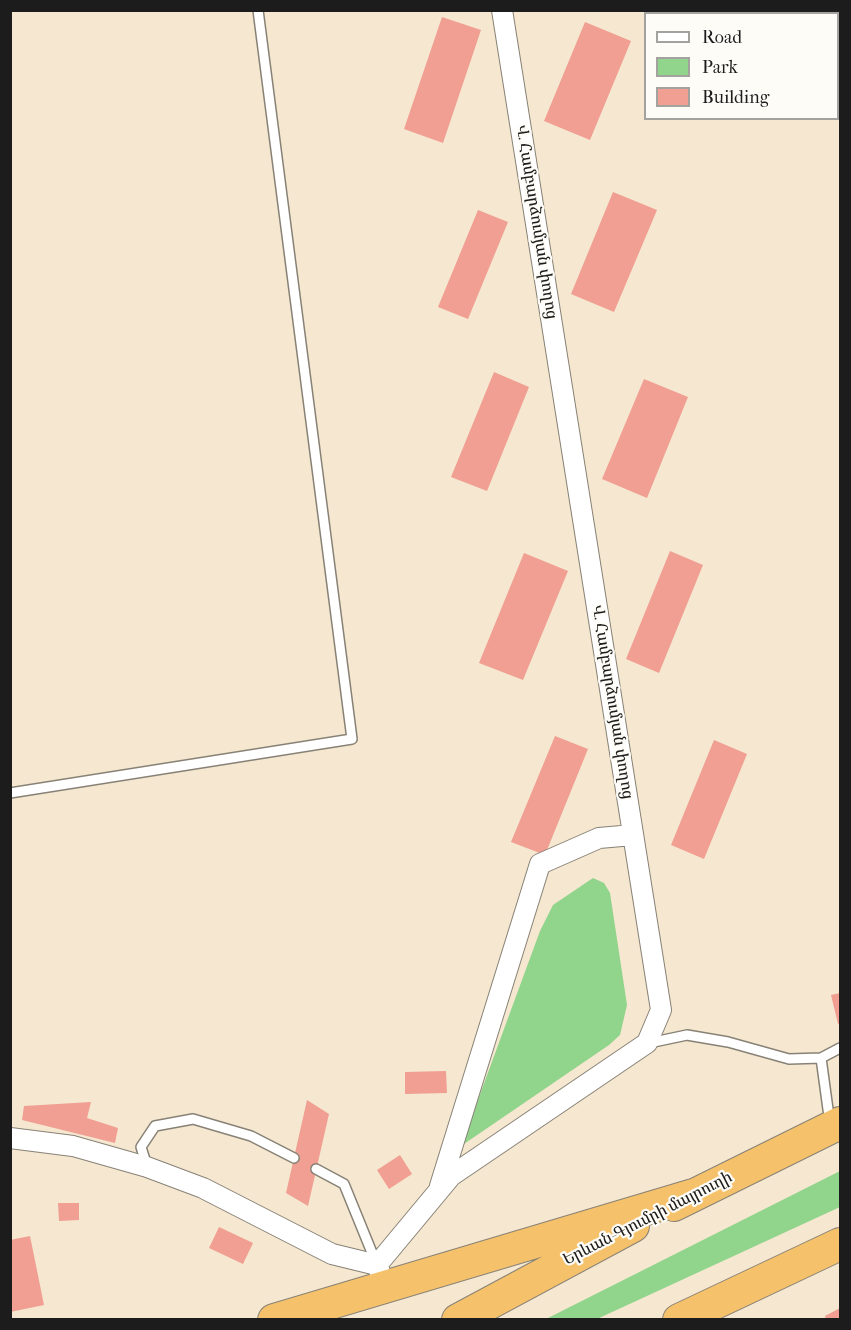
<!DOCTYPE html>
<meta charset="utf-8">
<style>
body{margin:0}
#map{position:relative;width:851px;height:1330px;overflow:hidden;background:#f5e7d0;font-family:"IM FELL French Canon",serif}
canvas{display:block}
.frame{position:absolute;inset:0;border:12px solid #1c1c1c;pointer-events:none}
.legend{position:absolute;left:644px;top:12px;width:195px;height:108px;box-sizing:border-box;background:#fdfcf7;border:2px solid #a3a29f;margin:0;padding:8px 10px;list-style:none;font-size:18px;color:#1c1c1c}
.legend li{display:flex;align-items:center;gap:12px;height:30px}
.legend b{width:30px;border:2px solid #a3a29f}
</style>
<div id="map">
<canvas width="851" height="1330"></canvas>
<div class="frame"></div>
<ul class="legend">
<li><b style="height:8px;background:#fff"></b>Road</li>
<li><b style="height:16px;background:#91d48c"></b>Park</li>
<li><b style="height:16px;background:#f09f92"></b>Building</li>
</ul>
</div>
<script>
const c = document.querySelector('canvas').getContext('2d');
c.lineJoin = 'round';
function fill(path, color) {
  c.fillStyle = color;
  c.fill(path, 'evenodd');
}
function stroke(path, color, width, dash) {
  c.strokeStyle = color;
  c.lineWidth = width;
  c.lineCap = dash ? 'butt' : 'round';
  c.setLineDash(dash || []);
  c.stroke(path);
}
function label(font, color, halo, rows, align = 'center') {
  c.font = font + ' "IM FELL French Canon","Noto Serif Armenian",serif';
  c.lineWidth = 4.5;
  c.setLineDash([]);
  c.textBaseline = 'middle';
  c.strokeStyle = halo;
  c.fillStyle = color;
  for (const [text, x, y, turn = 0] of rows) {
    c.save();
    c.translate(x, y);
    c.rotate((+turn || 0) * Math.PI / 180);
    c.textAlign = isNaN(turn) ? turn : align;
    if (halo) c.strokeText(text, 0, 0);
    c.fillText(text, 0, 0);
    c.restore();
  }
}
const green = new Path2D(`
 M 593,878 L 604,883 L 610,893 L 627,1005 L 620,1035 L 609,1045 L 461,1146 L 540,931 L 553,905 Z
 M 840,1171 L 840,1207 L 597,1319 L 546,1319 Z`);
const building = new Path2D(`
 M 442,17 L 481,30 L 443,143 L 404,129 Z
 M 585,22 L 631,41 L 590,140 L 544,121 Z
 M 613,192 L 657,210 L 614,312 L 571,294 Z
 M 478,210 L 508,222 L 468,319 L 438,307 Z
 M 494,372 L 529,387 L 487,491 L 451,477 Z
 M 644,379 L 688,397 L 647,498 L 602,479 Z
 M 670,551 L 703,565 L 659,673 L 626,659 Z
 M 524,553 L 568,571 L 523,680 L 479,663 Z
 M 555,736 L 588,749 L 545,855 L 511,842 Z
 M 714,740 L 747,754 L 704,859 L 671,845 Z
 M 840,993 L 840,1023 L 838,1024 L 831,995 Z
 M 446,1071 L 447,1093 L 405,1094 L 405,1072 Z
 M 307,1100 L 329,1114 L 308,1206 L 286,1193 Z
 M 91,1102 L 87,1118 L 118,1128 L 115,1143 L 22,1120 L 24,1106 Z
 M 400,1155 L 412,1174 L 389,1189 L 377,1170 Z
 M 58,1203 L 79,1203 L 79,1220 L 59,1221 Z
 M 219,1227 L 253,1243 L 243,1264 L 209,1248 Z
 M 30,1236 L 44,1305 L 10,1312 L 10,1240 Z
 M 840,1308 L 840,1320 L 826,1320 L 825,1316 Z`);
const service = new Path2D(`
 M 10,793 L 352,739 L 258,10
 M 649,1043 L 687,1035 L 728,1042 L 789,1059 L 821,1058 L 840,1048
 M 821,1058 L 830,1124
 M 147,1166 L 141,1147 L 155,1126 L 193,1119 L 251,1136 L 294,1158
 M 316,1169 L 344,1184 L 377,1265`);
const minor = new Path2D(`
 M 10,1138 L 73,1146 L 147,1167 L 203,1188 L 332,1254 L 377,1265 L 382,1277
 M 440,1186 L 540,864 L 599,838 L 633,835
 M 377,1265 L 451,1176 L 647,1043 L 661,1010 L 502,10`);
const trunk = new Path2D(`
 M 674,1205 L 840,1123
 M 274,1320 L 693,1195
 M 458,1320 L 633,1226
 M 679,1320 L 840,1244`);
const streetNames = [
 ["Վ. Համբարձումյան փողոց",536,222,81],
 ["Վ. Համբարձումյան փողոց",612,702,81],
 ["Երևան-Գյումրի մայրուղի",648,1219,-27]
];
fill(green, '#91d48c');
fill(building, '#f09f92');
stroke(service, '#888276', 12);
stroke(minor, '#888276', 22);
stroke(trunk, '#888276', 34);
stroke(service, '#fff', 9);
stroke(minor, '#fff', 20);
stroke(trunk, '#f5c16b', 32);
label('16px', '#1c1c1c', '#fdfcf7', streetNames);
</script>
